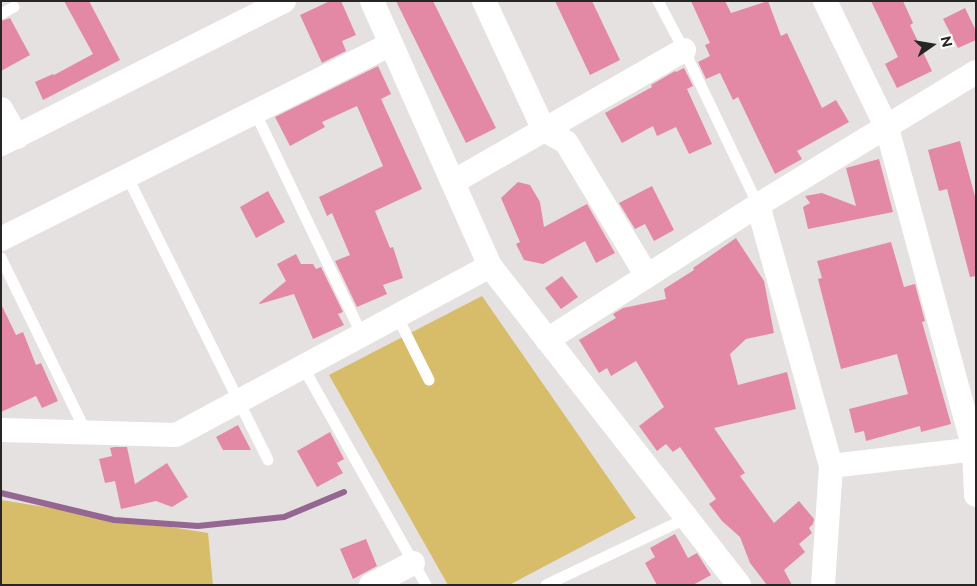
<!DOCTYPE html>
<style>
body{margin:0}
#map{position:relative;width:977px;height:586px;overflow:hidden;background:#e5e1e0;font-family:Raleway,sans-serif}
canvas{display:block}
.frame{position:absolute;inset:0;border:2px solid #272626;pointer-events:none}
.north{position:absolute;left:907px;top:20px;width:50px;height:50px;-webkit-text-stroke:4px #fff;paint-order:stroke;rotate:77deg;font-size:14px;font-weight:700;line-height:20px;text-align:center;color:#272626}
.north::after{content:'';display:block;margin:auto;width:18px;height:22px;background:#272626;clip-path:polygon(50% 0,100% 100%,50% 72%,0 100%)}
</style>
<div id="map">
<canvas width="977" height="586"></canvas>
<div class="frame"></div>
<div class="north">N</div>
</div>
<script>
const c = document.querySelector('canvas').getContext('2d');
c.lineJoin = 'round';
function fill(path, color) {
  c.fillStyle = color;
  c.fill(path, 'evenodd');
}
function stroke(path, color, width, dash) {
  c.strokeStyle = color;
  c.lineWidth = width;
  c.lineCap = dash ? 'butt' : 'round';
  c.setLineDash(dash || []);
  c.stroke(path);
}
const green = new Path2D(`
 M 482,296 L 636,518 L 509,585 L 448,585 L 329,375 Z
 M 1,500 L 208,533 L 213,585 L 1,585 Z`);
const stream = new Path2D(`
 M 1,493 L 114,520 L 198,526 L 284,517 L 344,492`);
const building = new Path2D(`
 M 64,1 L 89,1 L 120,60 L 43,100 L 35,82 L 53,74 L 54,75 L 93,54 Z
 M 330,1 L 341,1 L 356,35 L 342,41 L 346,51 L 322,63 L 300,15 Z
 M 396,1 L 433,1 L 496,128 L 466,143 Z
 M 555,1 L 592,1 L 620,60 L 590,75 Z
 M 691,1 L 725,1 L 731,13 L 768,1 L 781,36 L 787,33 L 822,108 L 836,100 L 849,122 L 797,151 L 802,159 L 775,174 L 738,97 L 733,100 L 720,73 L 706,79 L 698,62 L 710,56 L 705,45 L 710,43 Z
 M 871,1 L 903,1 L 913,23 L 910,25 L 932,71 L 897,88 L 885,64 L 898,57 Z
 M 965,8 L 976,31 L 976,40 L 958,48 L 943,19 Z
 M 10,18 L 30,55 L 1,71 L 1,21 Z
 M 378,66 L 391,94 L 381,99 L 422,189 L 375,211 L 390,248 L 393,247 L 403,278 L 383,285 L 387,294 L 357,307 L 335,261 L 350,255 L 332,213 L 327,216 L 319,197 L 383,166 L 357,106 L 322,122 L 325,127 L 290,146 L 275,117 Z
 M 684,68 L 693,86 L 687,89 L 712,144 L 689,154 L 676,127 L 657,136 L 653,126 L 622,143 L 605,113 L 652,87 L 651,85 L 675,71 L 676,72 Z
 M 960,141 L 976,200 L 976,276 L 970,277 L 947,189 L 939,191 L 928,150 Z
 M 879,159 L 893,212 L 808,229 L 803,207 L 810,203 L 805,196 L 822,193 L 856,206 L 846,168 Z
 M 518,182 L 530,185 L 540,202 L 544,227 L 587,204 L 615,253 L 596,263 L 585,241 L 543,264 L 524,260 L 516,244 L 520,242 L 501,198 Z
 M 652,186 L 674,230 L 654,241 L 645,224 L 635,229 L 619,203 Z
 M 268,191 L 285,222 L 256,238 L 240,207 Z
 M 736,238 L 764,281 L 774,333 L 746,339 L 730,354 L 738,385 L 787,372 L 796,409 L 714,428 L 745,473 L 740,476 L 774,523 L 799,501 L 814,519 L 813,524 L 809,528 L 812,533 L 799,544 L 805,552 L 784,570 L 792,585 L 767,585 L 750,563 L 740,537 L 722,521 L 709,504 L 716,499 L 680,447 L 673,452 L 666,444 L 657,451 L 639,426 L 664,407 L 636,361 L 611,376 L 607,368 L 599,373 L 579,340 L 616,318 L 613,314 L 623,308 L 666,299 L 664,289 L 694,270 L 693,268 Z
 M 891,242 L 904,287 L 915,284 L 925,321 L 922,322 L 951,424 L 921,432 L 920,426 L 866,441 L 864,431 L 855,433 L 849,409 L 908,394 L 897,354 L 841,369 L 818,279 L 822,278 L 817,261 Z
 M 296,254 L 301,264 L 313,264 L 316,269 L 321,267 L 343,312 L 338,314 L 344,325 L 313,339 L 294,294 L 260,304 L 259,303 L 286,281 L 277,264 Z
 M 562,276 L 578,297 L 561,309 L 545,288 Z
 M 1,304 L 16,335 L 23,332 L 36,365 L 41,363 L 58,401 L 42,408 L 36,396 L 1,412 Z
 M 238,425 L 251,450 L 223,450 L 216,437 Z
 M 330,432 L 344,459 L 337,463 L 343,473 L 317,487 L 297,451 Z
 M 114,447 L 127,447 L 135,484 L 167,463 L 188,497 L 172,507 L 156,501 L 121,509 L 115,481 L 105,483 L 99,459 L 112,456 L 110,448 Z
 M 675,534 L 688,558 L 697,553 L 711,575 L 693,585 L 657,585 L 645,563 L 655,557 L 650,548 Z
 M 366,539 L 377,566 L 353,579 L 340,549 Z`);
const service = new Path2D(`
 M 658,1 L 684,50 L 758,205
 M 1,14 L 14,7
 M 255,112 L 362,335
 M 127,176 L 268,460
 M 1,258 L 86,432
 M 397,316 L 429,380
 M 303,367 L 426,585
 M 546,585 L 687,518`);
const minor = new Path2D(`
 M 372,1 L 490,266 L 739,585
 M 484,1 L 544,130 L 566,142 L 647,276
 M 825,1 L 887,128 L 974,449 L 976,495
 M 1,109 L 17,137
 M 1,144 L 284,1
 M 453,182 L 684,50
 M 758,205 L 831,466 L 823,585
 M 1,239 L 391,44
 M 547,340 L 758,205 L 976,72
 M 1,430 L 176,435 L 490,266
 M 831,466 L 976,449
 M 371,585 L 413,563`);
fill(green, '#d7bc6a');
stroke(stream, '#956692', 6);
fill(building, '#e389a6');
stroke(service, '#fff', 11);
stroke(minor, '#fff', 24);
</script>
